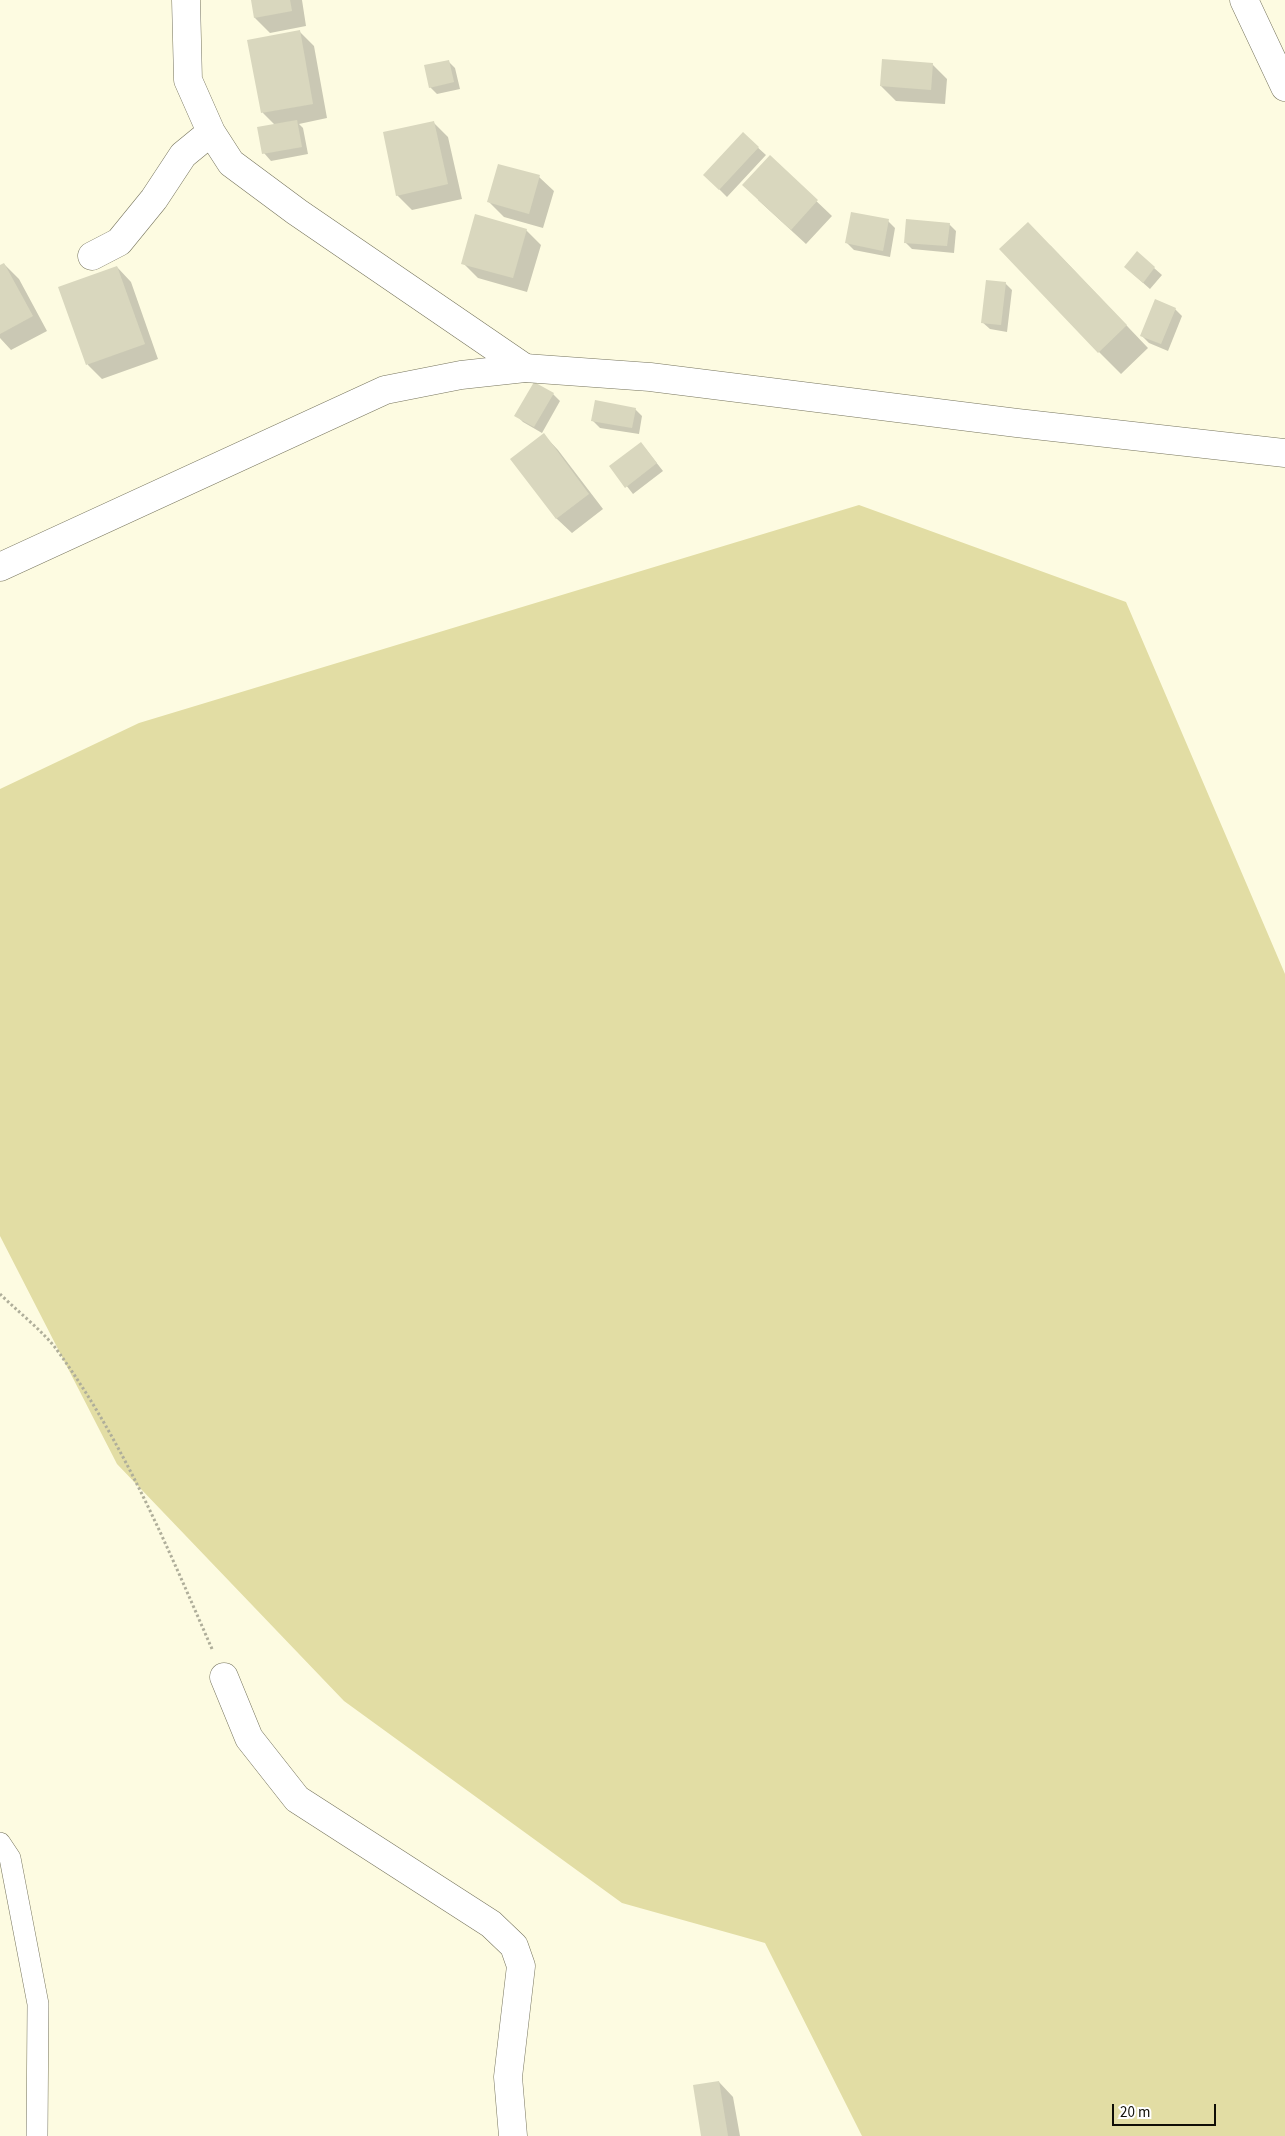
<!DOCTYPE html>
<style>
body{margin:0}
#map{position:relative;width:1285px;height:2136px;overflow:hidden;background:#fdfbe1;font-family:"Source Sans 3",sans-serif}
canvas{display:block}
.scale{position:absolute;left:1112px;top:2104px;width:104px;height:22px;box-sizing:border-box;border:2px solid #0f0e06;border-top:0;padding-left:6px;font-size:15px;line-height:18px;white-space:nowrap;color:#0f0e06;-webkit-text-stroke:4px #fff;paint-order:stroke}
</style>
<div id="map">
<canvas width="1285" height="2136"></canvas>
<div class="scale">20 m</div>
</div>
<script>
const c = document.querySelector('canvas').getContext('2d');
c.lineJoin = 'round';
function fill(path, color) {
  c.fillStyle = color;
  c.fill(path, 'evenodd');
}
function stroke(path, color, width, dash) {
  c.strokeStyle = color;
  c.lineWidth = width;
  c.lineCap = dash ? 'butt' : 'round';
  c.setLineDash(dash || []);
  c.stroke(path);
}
const green = new Path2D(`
 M 859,505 L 1126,602 L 1285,974 L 1285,2136 L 862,2136 L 765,1943 L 622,1903 L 344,1701 L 117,1464 L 0,1236 L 0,789 L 139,723 Z`);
const shadow = new Path2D(`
 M 252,0 L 302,0 L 306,26 L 270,33 L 255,18 Z
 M 299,31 L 314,46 L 327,118 L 299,124 L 303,128 L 308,154 L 271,161 L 264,153 L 275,125 L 263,113 L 249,41 Z
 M 448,61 L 455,68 L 460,89 L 437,94 L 430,87 Z
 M 932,64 L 947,79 L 945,104 L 896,101 L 881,86 Z
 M 433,122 L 448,137 L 462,199 L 412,210 L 397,195 Z
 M 743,134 L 766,155 L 727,197 L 712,182 Z
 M 770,157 L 832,216 L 806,244 L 758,200 Z
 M 539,177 L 554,191 L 543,228 L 504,217 L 489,202 Z
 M 888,221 L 895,228 L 890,257 L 854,250 L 847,243 Z
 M 949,224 L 956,231 L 954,253 L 912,249 L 905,242 Z
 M 526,230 L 541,245 L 527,292 L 478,278 L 463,263 Z
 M 1050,245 L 1148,348 L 1121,374 L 1099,352 Z
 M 1137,253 L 1162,275 L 1150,289 L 1133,274 Z
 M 4,264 L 19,279 L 47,331 L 11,350 L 0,338 L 0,267 Z
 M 117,267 L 131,282 L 158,359 L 102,379 L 88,365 L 60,288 Z
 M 1005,283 L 1012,290 L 1007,332 L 990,329 L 982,322 Z
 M 1175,309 L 1182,316 L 1168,351 L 1149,343 L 1142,336 Z
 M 553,394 L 560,401 L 542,433 L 523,422 L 516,415 Z
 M 635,409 L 642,416 L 639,434 L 600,428 L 592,420 Z
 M 544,435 L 558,450 L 603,509 L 572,533 L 557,519 L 512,459 Z
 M 641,443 L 663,471 L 633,494 L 611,466 Z
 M 719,2082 L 733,2097 L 740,2136 L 703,2136 Z`);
const building = new Path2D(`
 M 251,0 L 290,0 L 292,11 L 254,18 Z
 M 300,30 L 313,104 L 261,113 L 247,40 Z
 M 882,59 L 933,63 L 931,90 L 880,86 Z
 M 449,60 L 454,82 L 429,88 L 424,65 Z
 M 297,120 L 302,147 L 262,154 L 257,127 Z
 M 434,121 L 448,184 L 396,196 L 383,132 Z
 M 743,132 L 759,147 L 719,190 L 703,175 Z
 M 770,155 L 818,200 L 791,230 L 742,185 Z
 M 498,164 L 540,175 L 529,214 L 487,202 Z
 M 851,212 L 889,219 L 883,251 L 845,243 Z
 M 475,214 L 527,229 L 513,278 L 461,264 Z
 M 906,219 L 950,223 L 947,246 L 904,243 Z
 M 1028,222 L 1127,325 L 1098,353 L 999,249 Z
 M 1137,251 L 1155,267 L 1143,283 L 1124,267 Z
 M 4,263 L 33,316 L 0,334 L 0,265 Z
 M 117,266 L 145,344 L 86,365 L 58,287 Z
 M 986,280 L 1006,282 L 1001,325 L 981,323 Z
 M 1155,299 L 1176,308 L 1161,344 L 1140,336 Z
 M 534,382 L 554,393 L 534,427 L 514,416 Z
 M 595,400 L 636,408 L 632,428 L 591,421 Z
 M 544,433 L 589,494 L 556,519 L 510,459 Z
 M 641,442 L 657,463 L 625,488 L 609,466 Z
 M 719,2081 L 728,2136 L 701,2136 L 693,2085 Z`);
const path = new Path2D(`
 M 0,1294 C 16,1310 44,1332 57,1350 C 123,1441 167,1546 212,1649`);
const service = new Path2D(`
 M 0,1843 L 10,1858 L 38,2004 L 37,2136`);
const minor = new Path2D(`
 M 186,0 L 188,80 L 211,132 L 231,163 L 297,212 L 525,368
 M 92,256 L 119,242 L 154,199 L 183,155 L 211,132
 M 224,1677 L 249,1738 L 297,1799 L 491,1924 L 514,1946 L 521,1966 L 508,2077 L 513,2136`);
const tertiary = new Path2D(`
 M 1244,0 L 1285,87
 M 0,567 L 385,390 L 461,375 L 525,368 L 650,377 L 1017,423 L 1285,453`);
fill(green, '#e2dda4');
fill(shadow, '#0003');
fill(building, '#d9d7be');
stroke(service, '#76745d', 22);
stroke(minor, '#76745d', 29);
stroke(tertiary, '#76745d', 29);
stroke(path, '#afae9a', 3, [2.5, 2.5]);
stroke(service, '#fff', 21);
stroke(minor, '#fff', 28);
stroke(tertiary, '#fff', 28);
</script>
